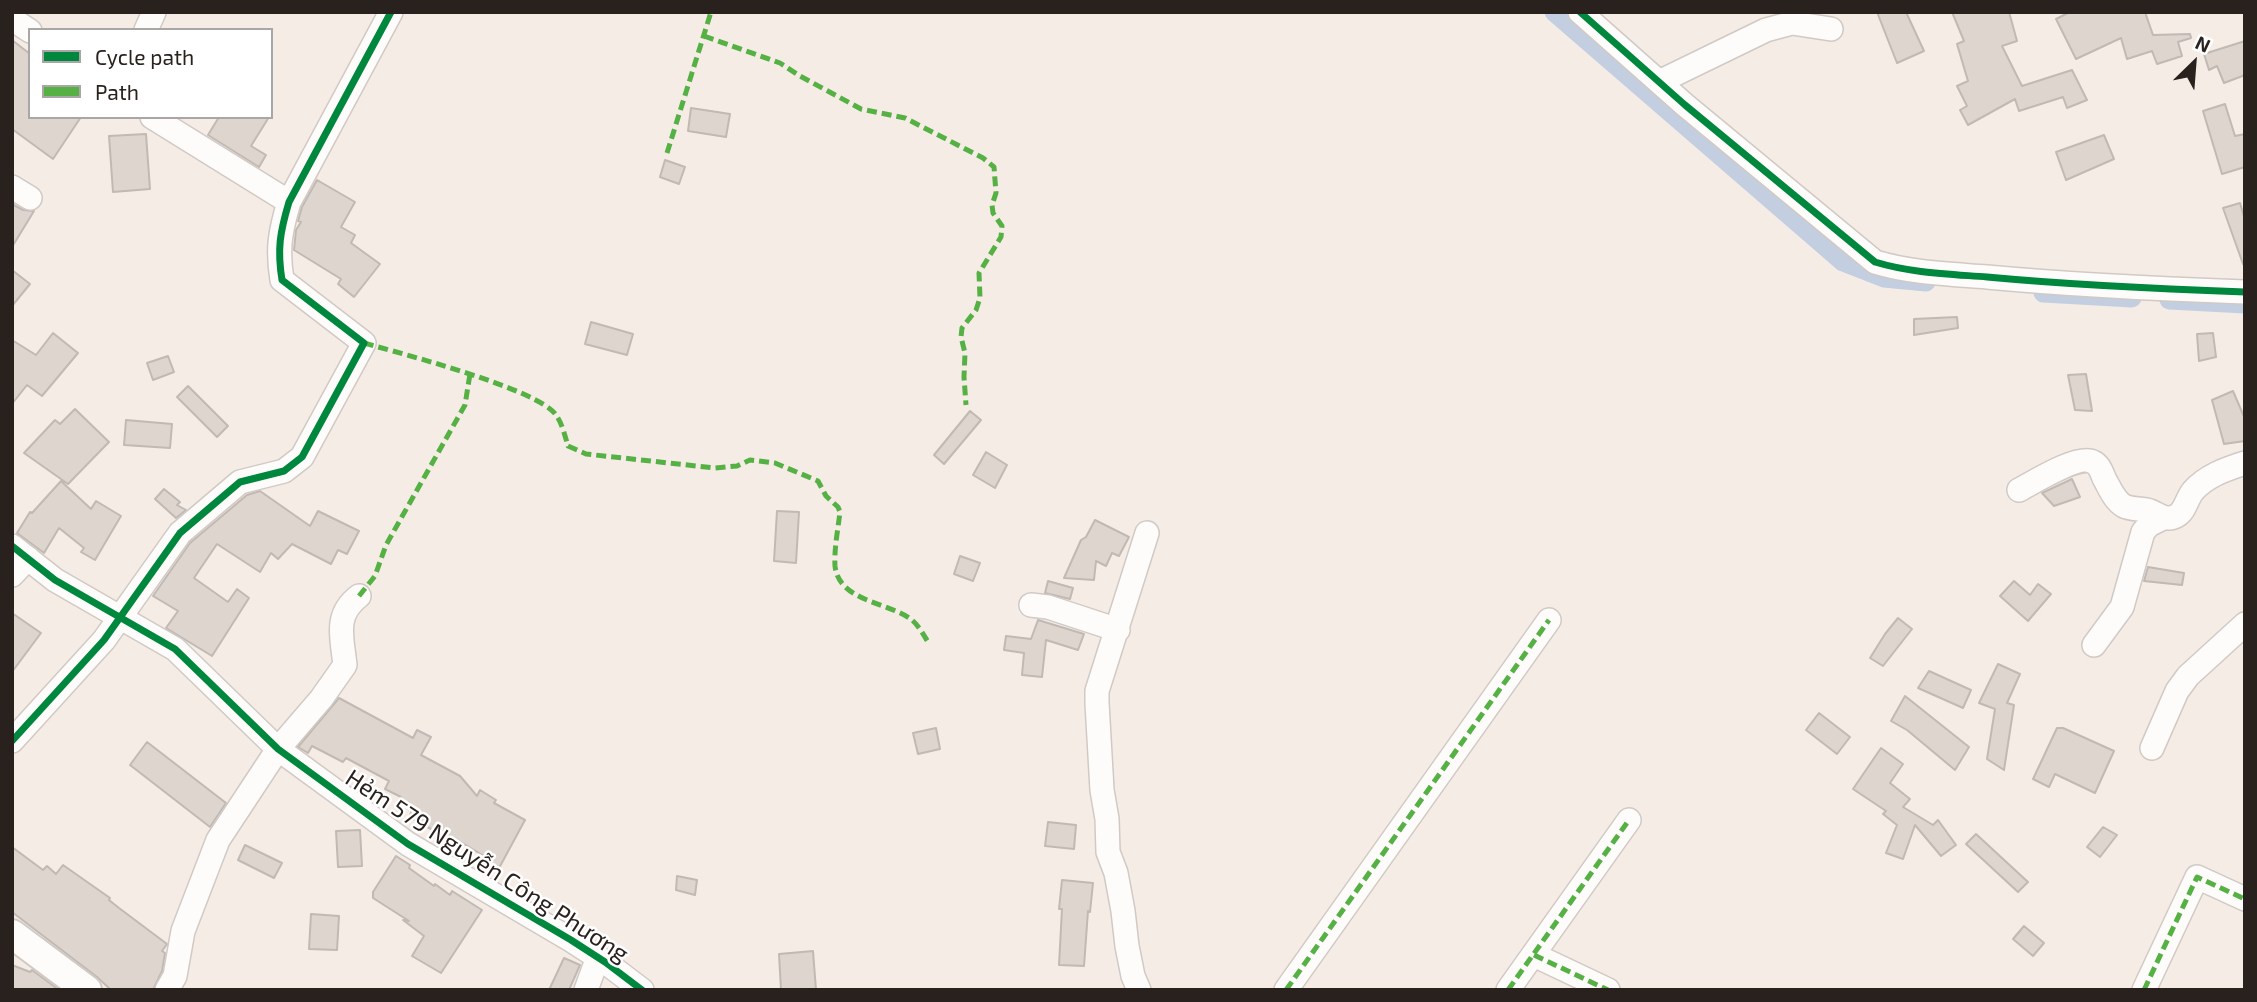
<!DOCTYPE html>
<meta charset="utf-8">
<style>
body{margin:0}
#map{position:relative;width:2257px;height:1002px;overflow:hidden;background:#f6ece6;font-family:"Exo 2",sans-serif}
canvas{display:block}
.frame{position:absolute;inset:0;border:14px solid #28211d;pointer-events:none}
.legend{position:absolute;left:28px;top:28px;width:245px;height:91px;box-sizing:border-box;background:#fff;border:2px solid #a9a6a5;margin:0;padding:9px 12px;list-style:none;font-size:21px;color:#28211d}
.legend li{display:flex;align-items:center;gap:14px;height:35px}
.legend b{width:35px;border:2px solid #a9a6a5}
.north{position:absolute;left:2159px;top:28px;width:70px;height:70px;-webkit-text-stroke:5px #fff;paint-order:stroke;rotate:25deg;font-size:19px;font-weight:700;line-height:28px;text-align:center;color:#28211d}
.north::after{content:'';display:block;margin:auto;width:24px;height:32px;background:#28211d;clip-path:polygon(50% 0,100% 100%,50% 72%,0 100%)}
</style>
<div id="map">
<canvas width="2257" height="1002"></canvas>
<div class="frame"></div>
<ul class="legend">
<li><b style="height:9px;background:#00873e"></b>Cycle path</li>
<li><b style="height:9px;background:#56b145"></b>Path</li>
</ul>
<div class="north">N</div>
</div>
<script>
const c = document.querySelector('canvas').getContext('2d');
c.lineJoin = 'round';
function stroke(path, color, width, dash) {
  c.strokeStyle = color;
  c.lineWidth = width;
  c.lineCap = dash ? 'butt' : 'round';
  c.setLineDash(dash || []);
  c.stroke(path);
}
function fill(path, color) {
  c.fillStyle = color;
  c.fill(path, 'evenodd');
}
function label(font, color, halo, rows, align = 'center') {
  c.font = font + ' "Exo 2",sans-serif';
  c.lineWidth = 5;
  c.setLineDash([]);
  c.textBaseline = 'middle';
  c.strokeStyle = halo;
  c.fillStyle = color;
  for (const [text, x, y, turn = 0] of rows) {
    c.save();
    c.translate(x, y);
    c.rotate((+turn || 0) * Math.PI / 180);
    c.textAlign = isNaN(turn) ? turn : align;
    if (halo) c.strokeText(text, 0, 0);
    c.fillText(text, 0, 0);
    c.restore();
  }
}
const canal = new Path2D(`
 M 1554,12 L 1843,262 L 1884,278 L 1926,282
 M 2043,293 L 2132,298
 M 2169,300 L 2245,304`);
const building = new Path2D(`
 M 1877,12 L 1906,12 L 1924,51 L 1897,63 Z
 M 1952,12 L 2009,12 L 2017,41 L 2002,46 L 2022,86 L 2072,70 L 2087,100 L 2067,108 L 2063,97 L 2019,111 L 2015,99 L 1968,125 L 1960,110 L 1967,106 L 1957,86 L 1968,81 L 1957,44 L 1964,41 Z
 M 2070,12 L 2145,12 L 2153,35 L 2190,34 L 2191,38 L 2178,42 L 2182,56 L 2157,64 L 2152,51 L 2127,59 L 2121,38 L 2076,59 L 2056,19 Z
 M 12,40 L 30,54 L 30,117 L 81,117 L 53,159 L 12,129 Z
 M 2245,41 L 2245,75 L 2224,83 L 2217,66 L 2209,70 L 2204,54 Z
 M 2225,104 L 2235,136 L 2245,134 L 2245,167 L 2222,174 L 2203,111 Z
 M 691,108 L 730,114 L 726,137 L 688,131 Z
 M 219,117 L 269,117 L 251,146 L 266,155 L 259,167 L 208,135 Z
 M 146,134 L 150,189 L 113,192 L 109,136 Z
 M 2104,135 L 2114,159 L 2066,180 L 2056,152 Z
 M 665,160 L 685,167 L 679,184 L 660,177 Z
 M 317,180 L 355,202 L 341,227 L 355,235 L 351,243 L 380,264 L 354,297 L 338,284 L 341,279 L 294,250 L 296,230 L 301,222 L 298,221 L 302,207 Z
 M 2240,203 L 2245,220 L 2245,263 L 2243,264 L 2223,208 Z
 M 12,204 L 23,210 L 34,211 L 12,247 Z
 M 12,270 L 30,284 L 12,306 Z
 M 1957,317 L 1958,328 L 1914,335 L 1914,319 Z
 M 591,322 L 633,334 L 627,355 L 585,344 Z
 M 53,333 L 78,353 L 42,396 L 27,385 L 12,404 L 12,340 L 36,355 Z
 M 2213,333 L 2216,357 L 2199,361 L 2197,334 Z
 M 168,356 L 174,372 L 153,380 L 147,363 Z
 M 2086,374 L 2092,411 L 2075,410 L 2068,375 Z
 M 188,386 L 228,426 L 217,437 L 177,397 Z
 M 2233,391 L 2245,419 L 2245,441 L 2224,444 L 2212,400 Z
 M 75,409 L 109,442 L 68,484 L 24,453 L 55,420 L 60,424 Z
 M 970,411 L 981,420 L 944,464 L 934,455 Z
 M 126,420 L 172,424 L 170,448 L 124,445 Z
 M 986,452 L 1007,465 L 995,488 L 973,475 Z
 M 2072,479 L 2080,497 L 2054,506 L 2042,493 Z
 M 61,481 L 91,509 L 96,501 L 121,516 L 95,560 L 81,552 L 84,548 L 59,528 L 44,553 L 17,533 L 30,512 L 32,513 Z
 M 164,489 L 180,502 L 177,505 L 186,510 L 176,518 L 155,499 Z
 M 260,491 L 310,526 L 318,511 L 359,531 L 347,554 L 338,550 L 331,564 L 292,544 L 278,559 L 271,553 L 260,572 L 217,544 L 194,578 L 228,602 L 237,589 L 249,598 L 212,656 L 166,628 L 178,611 L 153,596 L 190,543 L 247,495 Z
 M 777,511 L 799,512 L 796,563 L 774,561 Z
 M 1095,520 L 1129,537 L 1119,556 L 1112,553 L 1106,566 L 1096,561 L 1094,580 L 1064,578 L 1081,540 L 1086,537 Z
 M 960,556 L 980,563 L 973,581 L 954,574 Z
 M 2148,567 L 2184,573 L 2182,585 L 2144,581 Z
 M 1048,581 L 1073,588 L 1070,599 L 1045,593 Z
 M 2014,581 L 2030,595 L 2038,584 L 2051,594 L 2028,621 L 2000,596 Z
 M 12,613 L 41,633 L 12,672 Z
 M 1898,618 L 1912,629 L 1883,666 L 1870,658 L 1885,634 Z
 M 1038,620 L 1084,634 L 1078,650 L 1046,640 L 1042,677 L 1022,675 L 1024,653 L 1004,650 L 1006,636 L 1031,639 Z
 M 1998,664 L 2020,674 L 2007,703 L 2014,705 L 2004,770 L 1987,759 L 1995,709 L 1979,703 Z
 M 1929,671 L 1971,690 L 1963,708 L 1918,688 Z
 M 1905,696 L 1969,747 L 1955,770 L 1907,730 L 1891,721 Z
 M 339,698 L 413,738 L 417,730 L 431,737 L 421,755 L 460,776 L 477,796 L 480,790 L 496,800 L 494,803 L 525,820 L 498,870 L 481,861 L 484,856 L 442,831 L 440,834 L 409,817 L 413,809 L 398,801 L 401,797 L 385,789 L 389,781 L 346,758 L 343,762 L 312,746 L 308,753 L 298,747 Z
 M 1819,713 L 1850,737 L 1837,754 L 1806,730 Z
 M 936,728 L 940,749 L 918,754 L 913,733 Z
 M 2057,728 L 2063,728 L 2114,751 L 2095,793 L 2055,774 L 2049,787 L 2033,779 Z
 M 147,742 L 226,803 L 210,827 L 130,765 Z
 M 1881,748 L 1903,764 L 1890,783 L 1910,799 L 1903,807 L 1933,825 L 1938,820 L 1956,845 L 1941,856 L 1915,825 L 1903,859 L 1886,853 L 1897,825 L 1883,814 L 1886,811 L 1853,789 Z
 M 1048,822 L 1076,825 L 1074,849 L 1045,846 Z
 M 2103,827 L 2117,835 L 2100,857 L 2087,847 Z
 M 360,830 L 362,866 L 338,867 L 336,831 Z
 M 1976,834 L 2028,882 L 2018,892 L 1966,844 Z
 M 245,845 L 282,863 L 274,878 L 238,860 Z
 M 12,847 L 43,870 L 47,866 L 56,874 L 63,865 L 110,898 L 109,900 L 119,908 L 167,944 L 162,951 L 165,953 L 162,971 L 153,990 L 111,990 L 97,977 L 12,912 Z
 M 396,856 L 410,865 L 409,868 L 434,886 L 435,884 L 450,895 L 452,891 L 482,910 L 441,973 L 412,956 L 424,936 L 403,920 L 409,921 L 373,898 L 373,892 Z
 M 677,876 L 697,880 L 695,895 L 676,890 Z
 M 1062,880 L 1093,883 L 1090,912 L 1088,911 L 1084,966 L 1059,965 L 1062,909 L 1059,909 Z
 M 311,914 L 339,916 L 337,950 L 309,949 Z
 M 2024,926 L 2044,943 L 2033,956 L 2013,939 Z
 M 813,951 L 816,990 L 781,990 L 779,954 Z
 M 564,958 L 580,965 L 569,990 L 549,990 Z
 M 12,965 L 30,972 L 32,970 L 59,990 L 12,990 Z`);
const minor = new Path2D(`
 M 1580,12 L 1685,105 L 1875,262 C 1911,273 1949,274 1987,277 C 2073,285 2159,289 2245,292
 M 12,19 L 30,31
 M 146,30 L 154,12
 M 1659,82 L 1766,30 L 1792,23 L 1831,29
 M 152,117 L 289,202
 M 12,187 L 30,198
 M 2019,490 C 2034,482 2079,454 2093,462 C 2100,465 2102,474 2105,480 C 2110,489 2115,501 2124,506 C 2132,510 2142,508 2150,511 C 2158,514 2162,519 2170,518 C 2185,516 2185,501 2193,491 C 2206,476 2226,469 2245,463
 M 12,546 L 55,580 L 175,649 L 278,749 L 408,844 L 571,940 L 605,962 L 642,990
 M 12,575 L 28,558
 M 1031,605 L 1048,607 L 1118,630
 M 2094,645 L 2122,607 L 2143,532 L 2149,525 L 2163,518
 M 12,741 L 104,640 L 180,533 L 240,482 L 284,471 L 302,457 L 364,343 L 282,280 C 277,249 280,232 289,202 L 391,12
 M 2152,748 L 2177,691 L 2188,676 L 2245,624
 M 1534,955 L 1608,990
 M 167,990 L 175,976 L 183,931 L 218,840 L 278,749 L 321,699 L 345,665 C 342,637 334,615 359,596
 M 586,990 L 598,957
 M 1139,990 L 1133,976 L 1127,946 L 1123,911 L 1116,873 L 1108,852 L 1107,819 L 1102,790 L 1097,703 L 1097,691 L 1147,533
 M 1286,990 L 1549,620
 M 1508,990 L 1629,820
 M 2144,990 L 2197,877 L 2245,899`);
const tertiary = new Path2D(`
 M 12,934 L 87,990`);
const quiet = new Path2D(`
 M 704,36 L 780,63 L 800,76 L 861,109 L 905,118 L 983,158 L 994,167 L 996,193 L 992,205 L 993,213 L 1002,226 L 1001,237 L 979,273 L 980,298 L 976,310 L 962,328 L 961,337 L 965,353 L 964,377 L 966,405
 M 667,153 L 711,12
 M 364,343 C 399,353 539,389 556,415 C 562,423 565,436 568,446 L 586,454 L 715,468 L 737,466 L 750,460 L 775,463 L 818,481 L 826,496 L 838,507 L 840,512 C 838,529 834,549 835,566 C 839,602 889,602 912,620 C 919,626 923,634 928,642
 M 359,596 L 375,576 L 386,545 L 465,405 L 470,374
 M 1534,955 L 1608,990
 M 1286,990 L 1549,620
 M 1508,990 L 1629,820
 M 2144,990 L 2197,877 L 2245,899`);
const cycleway = new Path2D(`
 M 1580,12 L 1685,105 L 1875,262 C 1911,273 1949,274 1987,277 C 2073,285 2159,289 2245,292
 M 12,546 L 55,580 L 175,649 L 278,749 L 408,844 L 571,940 L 605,962 L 642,990
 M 12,741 L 104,640 L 180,533 L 240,482 L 284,471 L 302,457 L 364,343 L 282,280 C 277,249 280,232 289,202 L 391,12`);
const streetNames = [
 ["Hẻm 579 Nguyễn Công Phương",487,866,33]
];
stroke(canal, '#c3cfe0', 19);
fill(building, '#dfd5cf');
stroke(building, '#c1b9b4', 2);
stroke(minor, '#d1c9c4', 26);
stroke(tertiary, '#d1c9c4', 32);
stroke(minor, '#fefcfb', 23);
stroke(tertiary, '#fefcfb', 28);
stroke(quiet, '#56b145', 5, [10, 5]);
stroke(cycleway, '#00873e', 7);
label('24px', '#28211d', '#fff', streetNames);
</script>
